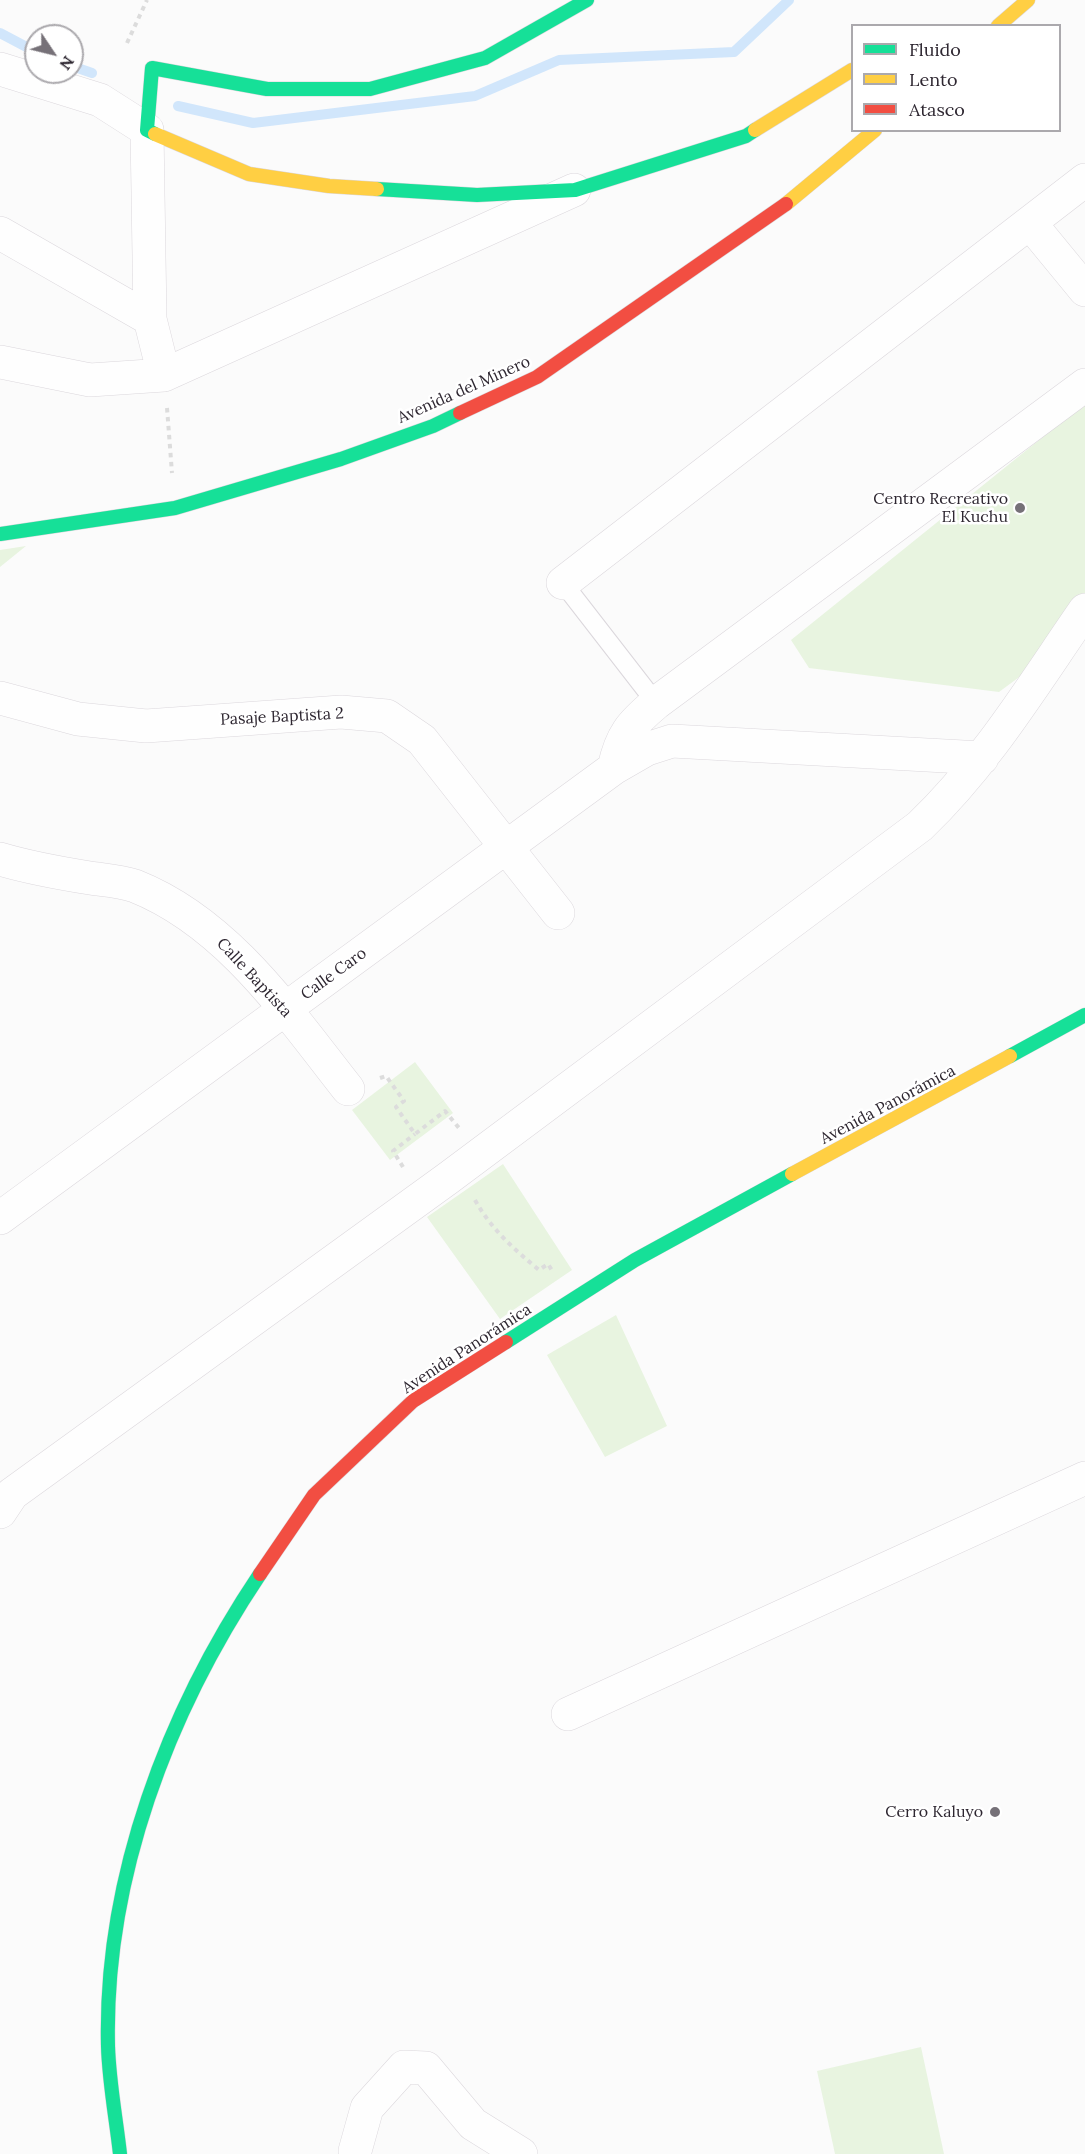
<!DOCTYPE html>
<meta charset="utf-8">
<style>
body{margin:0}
#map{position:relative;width:1085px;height:2154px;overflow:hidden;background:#fbfbfb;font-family:Lora,serif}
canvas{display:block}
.legend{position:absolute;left:851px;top:24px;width:210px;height:108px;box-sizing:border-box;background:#fff;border:2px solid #aba9ad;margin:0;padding:8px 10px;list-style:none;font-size:18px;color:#2e2731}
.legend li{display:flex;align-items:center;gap:12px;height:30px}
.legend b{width:30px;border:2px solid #aba9ad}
.north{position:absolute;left:24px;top:24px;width:60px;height:60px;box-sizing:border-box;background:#fff;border:2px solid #aba9ad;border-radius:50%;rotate:125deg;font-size:16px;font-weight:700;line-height:24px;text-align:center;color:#2e2731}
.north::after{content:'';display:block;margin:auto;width:21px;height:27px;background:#767178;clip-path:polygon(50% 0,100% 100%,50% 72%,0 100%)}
</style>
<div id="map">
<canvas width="1085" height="2154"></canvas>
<ul class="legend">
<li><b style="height:8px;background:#16e098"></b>Fluido</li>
<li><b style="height:8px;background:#ffcf43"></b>Lento</li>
<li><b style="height:8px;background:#f24e42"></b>Atasco</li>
</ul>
<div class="north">N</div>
</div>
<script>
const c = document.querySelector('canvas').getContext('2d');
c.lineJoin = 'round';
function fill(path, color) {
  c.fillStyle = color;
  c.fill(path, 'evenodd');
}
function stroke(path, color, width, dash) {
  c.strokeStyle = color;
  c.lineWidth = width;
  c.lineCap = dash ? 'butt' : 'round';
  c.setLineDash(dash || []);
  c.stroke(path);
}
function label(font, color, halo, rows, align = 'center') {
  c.font = font + ' Lora,serif';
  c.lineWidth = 5;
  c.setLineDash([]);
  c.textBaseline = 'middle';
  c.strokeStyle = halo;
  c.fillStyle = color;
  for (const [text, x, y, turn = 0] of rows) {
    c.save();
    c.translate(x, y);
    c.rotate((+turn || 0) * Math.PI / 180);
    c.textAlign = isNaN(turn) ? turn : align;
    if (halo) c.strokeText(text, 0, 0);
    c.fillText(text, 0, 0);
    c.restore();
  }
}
const green = new Path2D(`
 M 1085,403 L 1085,613 L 1068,641 L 999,692 L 809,668 L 791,640 Z
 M 26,546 L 0,567 L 0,550 Z
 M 415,1062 L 453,1113 L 390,1160 L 352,1110 Z
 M 503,1164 L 572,1270 L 500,1319 L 427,1217 Z
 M 616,1315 L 667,1426 L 605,1457 L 547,1355 Z
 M 921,2047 L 944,2154 L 835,2154 L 817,2071 Z`);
const stream = new Path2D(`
 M 0,33 L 36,52
 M 72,66 L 92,73
 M 178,106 L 253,123 L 475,96 L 559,60 L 734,52 L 789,0`);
const path = new Path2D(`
 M 127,43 L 147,0
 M 167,408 L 172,473
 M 380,1078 L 386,1076 L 404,1101 L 396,1107 L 415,1134 L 445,1111 L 459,1128
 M 403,1167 L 393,1151 L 415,1134
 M 475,1200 C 491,1229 514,1249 539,1270 L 548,1264 L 553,1272`);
const lane = new Path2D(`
 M 563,583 L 656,703`);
const street = new Path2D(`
 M 0,69 L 100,100 L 147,130 L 150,319 L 164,375
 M 1030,223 L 1085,290
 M 0,233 L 150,319
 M 0,362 L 90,380 L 164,375 L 574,190
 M 563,583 L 1085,180
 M 0,698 L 78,719 L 146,726 L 341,712 L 387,716 L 422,740 L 558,913
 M 614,768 C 621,735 631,724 656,703 L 1085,385
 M 0,859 C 30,868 59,873 90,878 C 104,880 121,881 135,886 C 228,923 288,1013 348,1089
 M 0,1218 L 614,768 L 647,749 L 672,741 L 982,758
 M 0,1512 L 12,1494 L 447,1179 L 920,826 C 986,763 1033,685 1085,610
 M 568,1714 L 1085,1478
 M 355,2151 L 367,2108 L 404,2067 L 426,2068 L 473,2124 L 521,2154`);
const fast = new Path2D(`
 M 155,134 L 147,130 L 152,68 L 267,89 L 370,89 L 485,58 L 587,0
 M 377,189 L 477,195 L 575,190 L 746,136 L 755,130
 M 0,534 L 175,508 L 341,459 L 433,426 L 460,413
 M 1010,1056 L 1085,1015
 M 506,1342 L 635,1260 L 792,1174
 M 120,2154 C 116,2118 109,2082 108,2046 C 104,1879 168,1711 260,1574`);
const slow = new Path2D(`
 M 998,26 L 1028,0
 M 755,130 L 852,70
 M 155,134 L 249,174 L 329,186 L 377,189
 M 786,204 L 875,130
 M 792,1174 L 1010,1056`);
const jam = new Path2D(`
 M 460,413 L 537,377 L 786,204
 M 260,1574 L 314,1495 L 413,1401 L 506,1342`);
const markers = [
 [1020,508,6,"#767178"],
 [995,1812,6,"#767178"]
];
const streetNames = [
 ["Avenida del Minero",464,390,-24],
 ["Pasaje Baptista 2",282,717,-3],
 ["Calle Caro",334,974,-36],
 ["Calle Baptista",254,978,47],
 ["Avenida Panorámica",888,1105,-28],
 ["Avenida Panorámica",467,1349,-33]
];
const poiNames = [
 ["Centro Recreativo",1008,499],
 ["El Kuchu",1008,517],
 ["Cerro Kaluyo",983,1812]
];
fill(green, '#e8f4e0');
stroke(stream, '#d1e6fb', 10);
stroke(lane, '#dbd7dc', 20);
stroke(street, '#dbd7dc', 34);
stroke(fast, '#dbd7dc', 15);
stroke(slow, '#dbd7dc', 15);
stroke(jam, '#dbd7dc', 15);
stroke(path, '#dcdcdc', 4, [4.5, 4.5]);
stroke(lane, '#fefefe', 18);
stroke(street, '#fefefe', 33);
stroke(fast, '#16e098', 14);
stroke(slow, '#ffcf43', 14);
stroke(jam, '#f24e42', 14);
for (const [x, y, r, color] of markers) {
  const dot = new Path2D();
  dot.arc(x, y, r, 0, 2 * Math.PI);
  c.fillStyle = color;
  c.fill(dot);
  stroke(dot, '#fff', 2);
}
label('16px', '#2e2731', '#fff', streetNames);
label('16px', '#2e2731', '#fff', poiNames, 'right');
</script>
